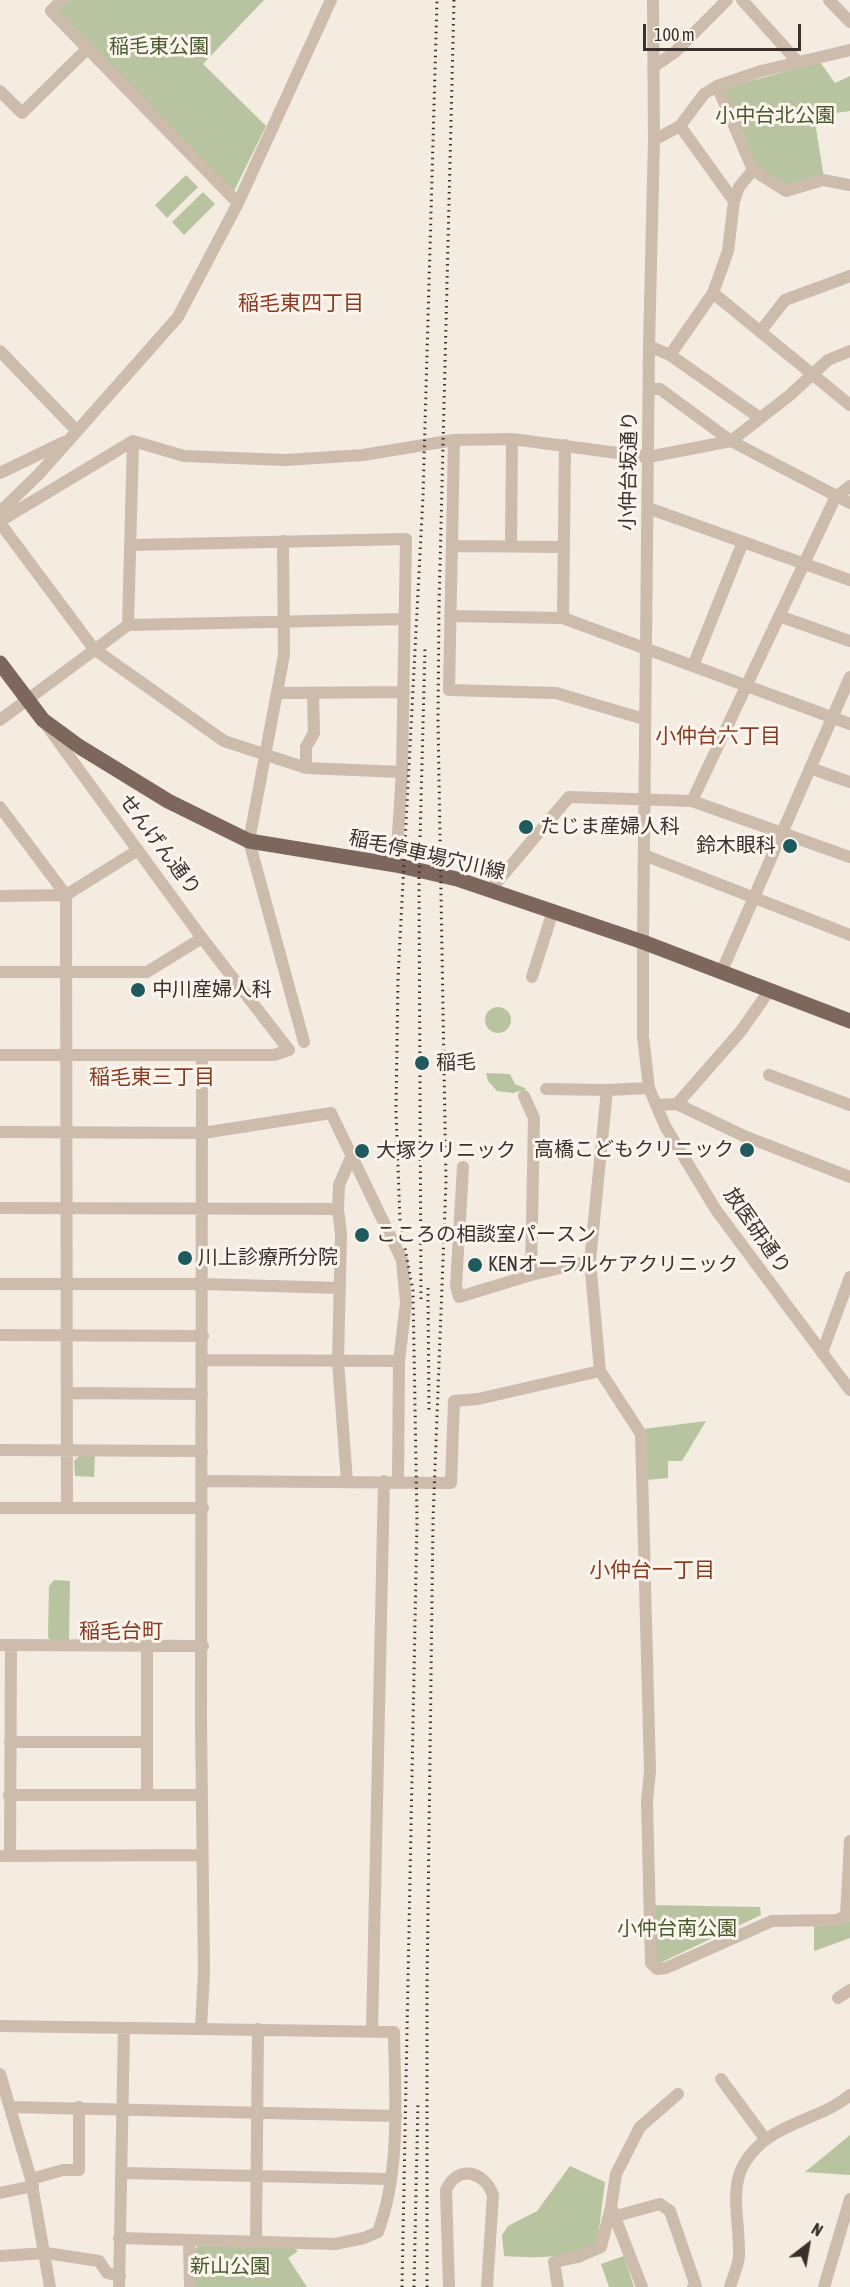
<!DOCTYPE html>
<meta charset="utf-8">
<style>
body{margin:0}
#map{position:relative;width:850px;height:2287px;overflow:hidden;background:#f4ebe1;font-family:"Asap Condensed",sans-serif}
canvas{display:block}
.north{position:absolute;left:778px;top:2215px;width:60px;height:60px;-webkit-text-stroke:4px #fbf5ee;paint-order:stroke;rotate:31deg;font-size:16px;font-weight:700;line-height:24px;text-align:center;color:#3b302b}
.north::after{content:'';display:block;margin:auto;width:21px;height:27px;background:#3b302b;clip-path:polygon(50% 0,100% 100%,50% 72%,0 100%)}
.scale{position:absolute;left:643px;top:24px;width:158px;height:27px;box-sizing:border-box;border:3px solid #3b302b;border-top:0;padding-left:8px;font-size:18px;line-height:21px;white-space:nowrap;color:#3b302b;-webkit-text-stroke:4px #fbf5ee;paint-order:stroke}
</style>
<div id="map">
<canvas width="850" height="2287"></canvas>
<div class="north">N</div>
<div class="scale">100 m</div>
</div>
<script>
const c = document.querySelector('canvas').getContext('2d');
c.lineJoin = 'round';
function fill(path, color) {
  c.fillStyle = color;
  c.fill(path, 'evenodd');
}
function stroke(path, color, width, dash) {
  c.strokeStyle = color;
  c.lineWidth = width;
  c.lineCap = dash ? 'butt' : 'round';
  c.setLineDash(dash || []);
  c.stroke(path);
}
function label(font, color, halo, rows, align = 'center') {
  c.font = font + ' "Asap Condensed","Noto Sans JP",sans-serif';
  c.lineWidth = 6;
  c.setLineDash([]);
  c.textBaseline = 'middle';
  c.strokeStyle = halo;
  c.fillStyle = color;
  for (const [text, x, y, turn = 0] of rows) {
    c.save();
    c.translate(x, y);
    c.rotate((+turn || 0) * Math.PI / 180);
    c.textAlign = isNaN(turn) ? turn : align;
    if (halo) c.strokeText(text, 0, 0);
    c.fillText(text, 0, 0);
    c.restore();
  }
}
const green = new Path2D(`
 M 69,0 L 264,0 L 203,64 L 266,126 L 234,191 L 57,11 Z
 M 820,62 L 835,83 L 850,76 L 850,111 L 814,116 L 824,178 L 786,188 L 756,169 L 722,94 L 725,88 Z
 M 186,175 L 198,187 L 167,218 L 155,205 Z
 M 203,192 L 215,204 L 184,235 L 172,222 Z
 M485 1020a13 13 0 1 1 26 0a13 13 0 1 1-26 0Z
 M 486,1073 L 510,1074 L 515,1084 L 527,1089 L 513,1093 L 497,1091 L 488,1081 Z
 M 706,1421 L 682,1461 L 668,1461 L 668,1478 L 646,1480 L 643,1429 Z
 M 81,1454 L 95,1455 L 94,1477 L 75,1476 L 74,1461 Z
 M 54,1580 L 70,1581 L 69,1642 L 52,1642 L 48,1637 L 49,1586 Z
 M 651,1905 L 760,1907 L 761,1915 L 660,1963 L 652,1958 Z
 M 850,1921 L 850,1938 L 814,1951 L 814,1922 Z
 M 850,2135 L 850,2175 L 805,2172 Z
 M 570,2166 L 605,2182 L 597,2245 C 568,2259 535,2258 504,2256 L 502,2235 L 508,2226 L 537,2211 Z
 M 199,2245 L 292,2247 L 298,2251 L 288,2258 L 307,2287 L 194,2287 L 195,2249 Z
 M 624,2256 L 634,2287 L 609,2287 L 601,2264 Z`);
const minor = new Path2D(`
 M 62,0 L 51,11 L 238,203
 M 653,0 L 654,140 L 649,346 L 643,942 L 643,1036 L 649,1088 L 665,1126 L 716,1210 L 850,1390
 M 742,0 L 798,62
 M 829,0 L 850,22
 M 653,67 L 675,52 L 727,0
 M 717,86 L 753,170
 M 0,91 L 22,113 L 87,49
 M 680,126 L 734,201
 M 654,140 L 680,126 L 704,94 L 717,86 L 761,71 L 850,50
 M 713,293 L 850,405
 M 760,332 L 785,300 L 850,276
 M 649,346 L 670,355 L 713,293 L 728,251 L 734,201 L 739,187 L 753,170 L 786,191 L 823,180 L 850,185
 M 0,351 L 77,431
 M 670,355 L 760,418
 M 649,389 L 660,389 L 731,441 L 850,503
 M 454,440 L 449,690 L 556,693 L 644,719
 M 0,473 L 64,442
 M 648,508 L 850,580
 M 0,512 L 39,474 L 178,317 L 238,203 L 331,0
 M 0,521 L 133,441 L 184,456 L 285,460 L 363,455 L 454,440 L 512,439 L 648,457 L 731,441 L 790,395 L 828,360 L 850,351
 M 0,523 L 94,649 L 224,741 L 306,768 L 402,772
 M 283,541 L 284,655 L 249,841 L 304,1042
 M 131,545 L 406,539 L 402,772 L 396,865
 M 452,546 L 564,547
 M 511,546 L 512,439
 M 450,616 L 563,618 L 850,724
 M 779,616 L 850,641
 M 563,618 L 565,445
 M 128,625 L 133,441
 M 693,666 L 743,542
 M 277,693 L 404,692
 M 0,720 L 128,625 L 405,619
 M 306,768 L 306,747 L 314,733 L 313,693
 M 810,768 L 850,782
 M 692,801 L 835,498 L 850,486
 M 0,807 L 66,895 L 67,1508
 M 644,855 L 850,935
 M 491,889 L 569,797 L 692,801 L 850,857
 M 0,896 L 66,895 L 138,850
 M 0,972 L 147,972 L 202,938
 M 721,973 L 850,677
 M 532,977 L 553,911
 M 0,1055 L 274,1055 L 289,1050 L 202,938 L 47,726
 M 769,1075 L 850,1105
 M 546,1089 L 607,1090 L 649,1088
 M 524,1096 L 534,1118 L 531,1275 L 590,1261
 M 677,1104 L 741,1031 L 769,991
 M 656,1105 L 677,1104 L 744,1136 L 850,1177
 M 0,1132 L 203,1133 L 331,1113 L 402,1260 L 406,1303 L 399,1361 L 398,1481
 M 463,1167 L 456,1286 L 459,1297 L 531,1275
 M 0,1208 L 338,1209
 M 0,1284 L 203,1284 L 340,1288
 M 0,1335 L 203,1336
 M 822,1353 L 850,1277
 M 202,1360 L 399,1361
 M 600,1371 L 641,1434 L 650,1771 L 647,1801 L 651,1963 L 657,1969 L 666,1968 L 772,1921 L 837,1920 L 846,1916 L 850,1841
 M 68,1393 L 202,1394
 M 0,1450 L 202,1451
 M 202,1481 L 451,1483 L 454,1401 L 478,1399 L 600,1371 L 590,1261 L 607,1090
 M 347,1482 L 338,1361 L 341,1234 L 338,1209 L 339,1185 L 352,1155
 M 0,1508 L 203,1508
 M 0,1645 L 203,1646
 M 147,1646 L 147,1794
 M 10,1742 L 147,1742
 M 9,1795 L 201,1795
 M 0,1856 L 202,1855
 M 10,1856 L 11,1646
 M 838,1998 L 850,1990
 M 0,2026 L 394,2032 C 395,2098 401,2170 378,2232 L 364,2238 L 335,2244 L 119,2238
 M 201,2028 L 204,1973 L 201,1723 L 202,1055
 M 372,2031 L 384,1481
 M 0,2074 L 31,2179 L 50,2287
 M 721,2079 L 766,2140
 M 11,2107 L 396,2116
 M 122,2173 L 390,2179
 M 31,2179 L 63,2170 L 79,2170 L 79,2107
 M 0,2193 L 33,2186
 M 616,2216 L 660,2204 L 670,2211 L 696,2286 L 693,2287
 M 189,2240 L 190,2287
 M 256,2241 L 258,2029
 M 0,2256 L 46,2253 L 99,2261 L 107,2273 L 120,2276
 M 119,2287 L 124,2028
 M 449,2287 L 446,2190 C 458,2164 484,2171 493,2195 L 487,2287
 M 558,2287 L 554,2262 L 578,2257 L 601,2247 L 611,2207
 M 642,2287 L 611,2207 L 616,2174 L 640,2127 L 678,2094
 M 730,2287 C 733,2277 738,2267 739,2256 C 740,2207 721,2173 768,2138 C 794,2120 826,2115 850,2095
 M 824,2287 L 850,2199`);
const major = new Path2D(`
 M 0,663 L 43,720 L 80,747 L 168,801 L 249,841 L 396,865 L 457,879 L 643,942 L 850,1021`);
const rail = new Path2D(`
 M 428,1288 L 429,1414
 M 421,1299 L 419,879 L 425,648
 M 402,2287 L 417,1521 L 413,1291 L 400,1221 L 396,1111 L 398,978 L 423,496 L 437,0
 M 414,2287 L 418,2101
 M 427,2287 L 427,1990 L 433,1520 L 446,1182 L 438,720 L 439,607 L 454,0`);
const markers = [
 [526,827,8,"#1f5a5e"],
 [790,846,8,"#1f5a5e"],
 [138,990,8,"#1f5a5e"],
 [422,1063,8,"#1f5a5e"],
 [747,1150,8,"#1f5a5e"],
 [362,1151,8,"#1f5a5e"],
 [362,1235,8,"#1f5a5e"],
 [185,1258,8,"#1f5a5e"],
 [475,1265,8,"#1f5a5e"]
];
const parkNames = [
 ["稲毛東公園",159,47],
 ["小中台北公園",775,116],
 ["小仲台南公園",677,1929],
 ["新山公園",230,2267]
];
const streetNames = [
 ["小仲台坂通り",629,471,-89],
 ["せんげん通り",160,845,53],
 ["稲毛停車場穴川線",427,855,13],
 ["放医研通り",757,1231,55]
];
const poiNames = [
 ["たじま産婦人科",540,827],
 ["鈴木眼科",776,846,"right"],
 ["中川産婦人科",152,990],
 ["稲毛",436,1063],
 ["高橋こどもクリニック",734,1150,"right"],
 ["大塚クリニック",376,1151],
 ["こころの相談室パースン",376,1235],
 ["川上診療所分院",198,1258],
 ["KENオーラルケアクリニック",488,1265]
];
const neighbourhoodNames = [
 ["稲毛東四丁目",301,303],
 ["小仲台六丁目",718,736],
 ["稲毛東三丁目",152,1077],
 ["小仲台一丁目",652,1570],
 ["稲毛台町",121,1631]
];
fill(green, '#b8c4a0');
stroke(minor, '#cdbbac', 12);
stroke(major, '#7d675c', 15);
stroke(rail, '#3b302b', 3, [1.5, 4.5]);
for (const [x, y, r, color] of markers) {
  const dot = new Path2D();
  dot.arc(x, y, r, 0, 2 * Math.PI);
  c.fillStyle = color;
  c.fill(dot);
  stroke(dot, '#fbf5ee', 2);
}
label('20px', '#4a5a2e', '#fbf5ee', parkNames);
label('20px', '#3b302b', '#fbf5ee', streetNames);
label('20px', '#3b302b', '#fbf5ee', poiNames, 'left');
label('21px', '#8c3b22', '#fbf5ee', neighbourhoodNames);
</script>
